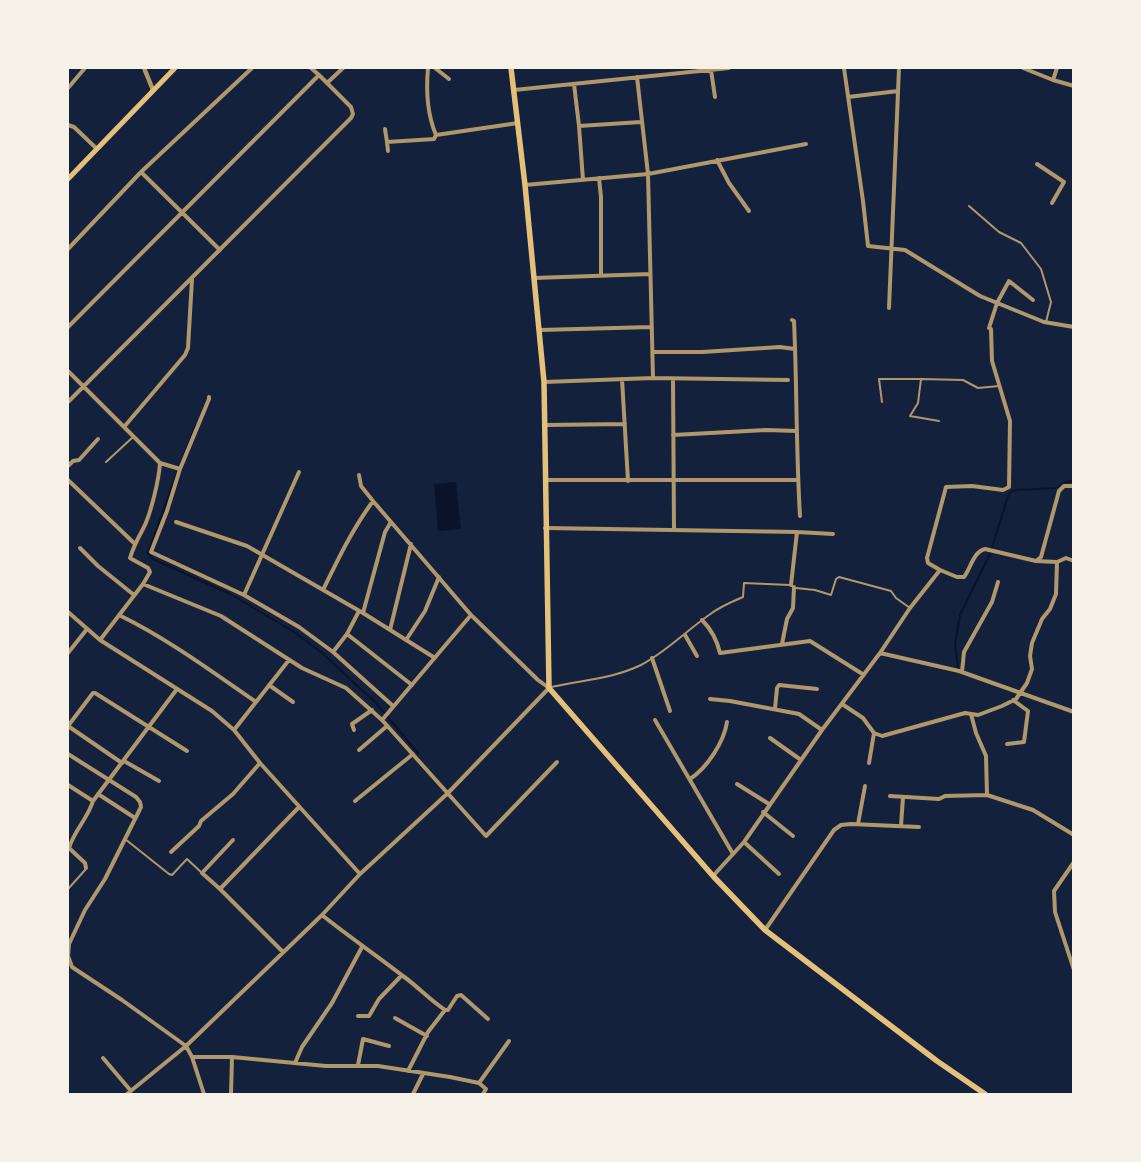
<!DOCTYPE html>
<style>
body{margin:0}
#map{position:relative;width:1141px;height:1162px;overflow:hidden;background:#14213d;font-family:Raleway,sans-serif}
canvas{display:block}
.frame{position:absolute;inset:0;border:69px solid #f6f1e7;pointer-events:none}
</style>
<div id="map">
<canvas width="1141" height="1162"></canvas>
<div class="frame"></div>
</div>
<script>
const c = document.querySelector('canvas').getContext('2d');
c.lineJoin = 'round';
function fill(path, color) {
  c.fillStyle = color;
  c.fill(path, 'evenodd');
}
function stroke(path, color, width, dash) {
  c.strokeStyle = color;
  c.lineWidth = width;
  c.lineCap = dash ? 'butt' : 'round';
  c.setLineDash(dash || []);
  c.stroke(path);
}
const water = new Path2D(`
 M 456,482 L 461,529 L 438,531 L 434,484 Z`);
const stream = new Path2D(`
 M 179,467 L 196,425
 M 177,472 L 148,553 L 153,559 L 230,594 L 294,632 L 321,652 L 376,703 L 418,753
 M 958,669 L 955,644 L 960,615 L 990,554 L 1008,496 L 1012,491 L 1017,490 L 1056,488 L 1066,482 L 1074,481`);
const service = new Path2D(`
 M 969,206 L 999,232 L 1021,243 L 1041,269 L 1051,302 L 1046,322
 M 921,379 L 963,380 L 978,388 L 999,386
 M 882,402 L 879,379 L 921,379 L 918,403 L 910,416 L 939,421
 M 106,462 L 133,437
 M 796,588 L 815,590 L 831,595 L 836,579 L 839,577 L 891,591 L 896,598 L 910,608
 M 551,687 C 582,680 612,679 641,665 C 666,652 686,631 709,615 C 719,607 731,602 743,597 L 744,583 L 790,585
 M 125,839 L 169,874 L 172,875 L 187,859 L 202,873
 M 68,889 L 86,869`);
const minor = new Path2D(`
 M 311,68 L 319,75
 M 428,68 C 426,90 427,114 436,135 L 518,123
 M 435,68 L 449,79
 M 844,68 L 863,201 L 868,246 L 905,250 L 980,296 L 1044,322 L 1074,327
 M 1023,68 L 1053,80 L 1074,86
 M 711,70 L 715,97
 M 637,77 L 648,174 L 653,378
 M 1053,80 L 1057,68
 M 327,83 L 343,68
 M 574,84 L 579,126 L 641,122
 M 68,88 L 85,68
 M 514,90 L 729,68
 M 848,97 L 898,91
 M 68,125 L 74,127 L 97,149
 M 579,126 L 583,180
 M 385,129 L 387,142 L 434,139 L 436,135
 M 387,142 L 388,151
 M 717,160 L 729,183 L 749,211
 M 1037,164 L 1064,182 L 1052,203
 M 141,172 L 220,250
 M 599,178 L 601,197 L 601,275
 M 525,185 L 648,174 L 806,144
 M 68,249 L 141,172 L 252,68
 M 534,278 L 650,274
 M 889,308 L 899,68
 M 792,320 L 794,321 C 797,386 796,451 800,516
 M 68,327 L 319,75 L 351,107 L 353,114 L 351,118 L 68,402
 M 540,330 L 652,327
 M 653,352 L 702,352 L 780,347 L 795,349
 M 68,371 L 160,463 L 180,469
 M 622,379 L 628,481
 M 673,379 L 674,530
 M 544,382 L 653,378 L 788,380
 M 209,397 L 209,399 L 180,469 L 167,511 L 151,552 L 244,595 L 299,627 L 333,652 L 347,634
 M 545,425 L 625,424
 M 124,427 L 185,355 L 188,348 L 192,279
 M 673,435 L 766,430 L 797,431
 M 68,466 L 73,461 L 79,460 L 98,439
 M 68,480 L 134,543
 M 546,480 L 797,480
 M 176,522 L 247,546 L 363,613 L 435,658
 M 545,528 L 797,532 L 833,534
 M 80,548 L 98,566 L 134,595
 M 1036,561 L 1057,562 L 1066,558 L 1074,561
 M 940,570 L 928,563 L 927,558 L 946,487 L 972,486 L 1003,490 L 1009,487 L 1010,421 L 992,361 L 991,329 L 989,328 L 997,303 L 1009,281 L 1033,300
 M 143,584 L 150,572 L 148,568 L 130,558 C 134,545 137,540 143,529 C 151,514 159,479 160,463
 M 791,585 L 797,532
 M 323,590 C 339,557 352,530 373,501
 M 244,595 L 299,472
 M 359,611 L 347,634 L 412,685
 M 68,612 L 100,640 L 212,711 L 234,730 L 260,763 L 360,874
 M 363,613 L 385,532 L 391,522
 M 119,615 C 168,639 211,671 256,702
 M 702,620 C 712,630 717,640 720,653 L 810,641 L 864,675
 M 390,630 L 411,544
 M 685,635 L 697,656
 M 100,640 L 143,584 L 221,616 L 302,668 L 346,688 L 382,720 L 486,836 L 557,762
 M 406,640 L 425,611 L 439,577
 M 782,644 L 787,619 L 793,608 L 794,587
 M 333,652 L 393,706
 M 68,653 L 87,629
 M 880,653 L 959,671 L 1074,712
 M 652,658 L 670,711
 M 962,672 L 964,652 L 992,602 L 998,582
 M 269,685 L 293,702
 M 710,699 L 730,701 L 799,714 L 822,730
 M 842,704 L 863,718 L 874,733 L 882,736 L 965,713 L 978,715 L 1002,706 L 1016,699 L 1027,683 L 1032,669 L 1030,656 L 1032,643 L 1042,619 L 1050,609 L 1056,594 L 1057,562
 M 775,709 L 777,688 L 779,685 L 817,689
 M 971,714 L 976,733 L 986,756 L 987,795
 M 382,720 L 471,615
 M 655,720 L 733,854
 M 68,726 L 93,693 L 95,693 L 187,751
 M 68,726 L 122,763
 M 234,730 L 289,660
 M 354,730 L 352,724 L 372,710
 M 770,738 L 801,760
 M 1007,744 L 1024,742 L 1028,711 L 1013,700
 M 359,750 L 387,726
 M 68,754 L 136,797 L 140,802 L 141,807 L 105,879 L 85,910 L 69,944 L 68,956 L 72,967
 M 124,761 L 159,781
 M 869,763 L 874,733
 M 690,779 C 707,768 724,742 727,722
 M 737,784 L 769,804
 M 68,785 L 93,801
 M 98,794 L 135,818
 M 890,796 L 939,799 L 945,796 L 987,795 L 1033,810 L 1074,835
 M 355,801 L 413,754
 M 763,812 L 793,836
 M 858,824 L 865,786
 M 901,826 L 903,797
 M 233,840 L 202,873 L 220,889 L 283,952
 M 744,842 L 779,874
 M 171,852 L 199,826 L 201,821 L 233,794 L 260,763
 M 1074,862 L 1054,891 L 1055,912 L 1074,970
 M 86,868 L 85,863 L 69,848 C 74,831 88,818 93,801 L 177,689
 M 713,876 L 744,842 L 822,730 L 880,653 L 910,608 L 940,570 L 957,577 L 964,577 C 971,568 973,552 985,549 L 1036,561 L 1041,557 L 1059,491 L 1064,486 L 1074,486
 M 220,889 L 299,807
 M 322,915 C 348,936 376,955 403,976 C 417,986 430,1000 445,1010
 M 765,930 L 834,830 L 841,825 L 851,824 L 919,827
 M 72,967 L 122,1000 L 186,1046 L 192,1057 L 204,1094
 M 358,1016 L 369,1016 L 379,999 L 402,975
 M 395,1018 L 427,1036
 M 192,1057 L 232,1057 L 326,1066 L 378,1066 L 450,1077 L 479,1083 L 486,1089 L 483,1094
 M 103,1058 L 131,1091
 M 295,1063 L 302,1047 L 332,1003 L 362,947
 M 358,1065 L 363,1039 L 389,1046
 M 408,1071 L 428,1032 L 445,1010 L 448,1010 L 457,996 L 461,995 L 488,1019
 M 479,1083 L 509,1041
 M 127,1094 L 186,1046 L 322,915 L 360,874 L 448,793 L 549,688 L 538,680 L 471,615 L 373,501 L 361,486 L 359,475
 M 231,1094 L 232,1057
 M 413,1094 L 423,1074`);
const tertiary = new Path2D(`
 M 144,68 L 153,90`);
const secondary = new Path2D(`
 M 68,179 L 175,68`);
const primary = new Path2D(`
 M 511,68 L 525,185 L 544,382 L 549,688 L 713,876 L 765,930 L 937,1061 L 985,1094`);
fill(water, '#0b132b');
stroke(stream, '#0b132b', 2);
stroke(service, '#b1986c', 2);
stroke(minor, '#b1986c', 4);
stroke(tertiary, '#b1986c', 4.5);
stroke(secondary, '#e5c07b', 5);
stroke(primary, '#e5c07b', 5.5);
</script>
